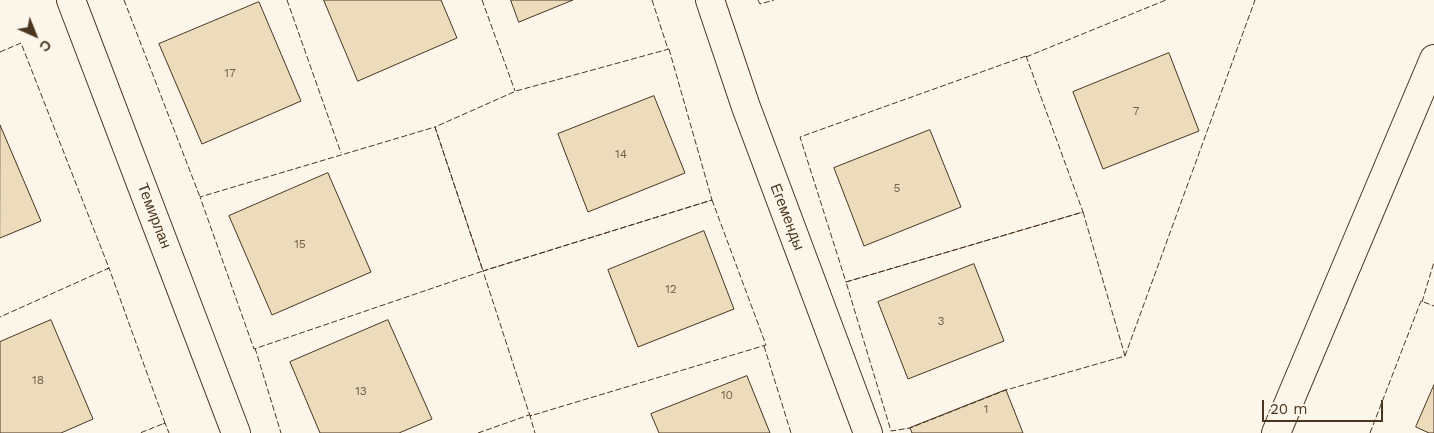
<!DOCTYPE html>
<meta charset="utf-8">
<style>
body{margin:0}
#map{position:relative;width:1434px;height:433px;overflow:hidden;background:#fbf6e9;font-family:"Work Sans",sans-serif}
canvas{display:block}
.north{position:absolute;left:10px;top:10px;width:50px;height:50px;-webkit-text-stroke:4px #fbf6e9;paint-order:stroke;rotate:136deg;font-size:14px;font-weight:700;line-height:20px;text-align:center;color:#4a3520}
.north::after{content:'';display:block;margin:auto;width:18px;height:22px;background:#4a3520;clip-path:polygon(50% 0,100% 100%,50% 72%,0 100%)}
.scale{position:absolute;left:1262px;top:400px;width:121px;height:22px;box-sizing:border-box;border:2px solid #4a3520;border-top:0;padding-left:6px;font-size:15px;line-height:18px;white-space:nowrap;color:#4a3520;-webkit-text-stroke:4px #fbf6e9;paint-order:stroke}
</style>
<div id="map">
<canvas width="1434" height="433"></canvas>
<div class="north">С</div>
<div class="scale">20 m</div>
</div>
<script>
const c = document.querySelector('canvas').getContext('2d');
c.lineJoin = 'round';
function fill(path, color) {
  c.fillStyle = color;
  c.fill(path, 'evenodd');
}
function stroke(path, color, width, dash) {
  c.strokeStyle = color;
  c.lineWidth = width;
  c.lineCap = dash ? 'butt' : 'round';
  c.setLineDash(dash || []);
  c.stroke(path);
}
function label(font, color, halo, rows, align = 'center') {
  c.font = font + ' "Work Sans",sans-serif';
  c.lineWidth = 4;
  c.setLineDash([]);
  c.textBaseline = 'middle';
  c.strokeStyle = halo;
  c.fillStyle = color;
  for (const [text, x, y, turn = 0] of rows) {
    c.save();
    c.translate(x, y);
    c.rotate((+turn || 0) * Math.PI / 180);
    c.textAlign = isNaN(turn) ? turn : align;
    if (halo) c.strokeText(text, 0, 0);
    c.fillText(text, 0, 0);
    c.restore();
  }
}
const building = new Path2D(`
 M 324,0 L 441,0 L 457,38 L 358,81 Z
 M 511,0 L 573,0 L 519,22 Z
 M 259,2 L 301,101 L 202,144 L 159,44 Z
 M 1169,53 L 1199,131 L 1103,169 L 1073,92 Z
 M 654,96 L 685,173 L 588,212 L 558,134 Z
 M 0,125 L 41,221 L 0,238 Z
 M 930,130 L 961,207 L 864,246 L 834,168 Z
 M 328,173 L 371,272 L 272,315 L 229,216 Z
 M 704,231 L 734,309 L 638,347 L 608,270 Z
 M 974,264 L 1004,341 L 908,379 L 878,302 Z
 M 51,320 L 93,419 L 61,433 L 0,433 L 0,342 Z
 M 388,320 L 432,419 L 399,433 L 320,433 L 290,362 Z
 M 747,376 L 770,433 L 659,433 L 651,414 Z
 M 1434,385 L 1434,433 L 1429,433 L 1416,427 Z
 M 1006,390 L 1023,433 L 912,433 L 910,428 Z`);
const street = new Path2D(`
 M 71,0 L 236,433
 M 710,0 L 746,107 L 868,433
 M 1276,433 L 1434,59`);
const fence = new Path2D(`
 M 124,0 L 200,197
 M 287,0 L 341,153
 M 482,0 L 515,91
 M 652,0 L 668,49
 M 758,0 L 760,4 L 774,0
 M 669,49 L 712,200 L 483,271 L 435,127 L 516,91 Z
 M 0,52 L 21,43 L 109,268 L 0,317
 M 1026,56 L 1083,212 L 846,282 L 800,137 Z
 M 1026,57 L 1166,0
 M 435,127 L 483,271 L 254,349 L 200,197 Z
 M 712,200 L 766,345 L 530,416 L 483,271 Z
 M 1083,212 L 1125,356 L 1006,390 L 910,428 L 891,431 L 846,282 Z
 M 107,269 L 109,268 L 165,423 L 140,433
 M 1422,302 L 1434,262
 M 764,346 L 791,433
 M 255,348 L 281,433
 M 1125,356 L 1255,0
 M 532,415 L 530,416 L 535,433
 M 163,424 L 165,423 L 169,433
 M 478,433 L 529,415
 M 1370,433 L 1421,301 L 1434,306`);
const numberNames = [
 ["17",230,73],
 ["7",1136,111],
 ["14",621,154],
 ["5",897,188],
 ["15",300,244],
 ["12",671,289],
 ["3",941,321],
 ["18",38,380],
 ["13",361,391],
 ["10",727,395],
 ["1",986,409]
];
const streetNames = [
 ["Темирлан",154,216,69],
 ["Егеменды",787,217,69]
];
fill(building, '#ecdcbc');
stroke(building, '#4a3520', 1);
stroke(street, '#4a3520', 30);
stroke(street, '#fbf6e9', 28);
stroke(fence, '#4a3520', 1, [6, 2.5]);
label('12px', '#725f47', null, numberNames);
label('15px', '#4a3520', '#fbf6e9', streetNames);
</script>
